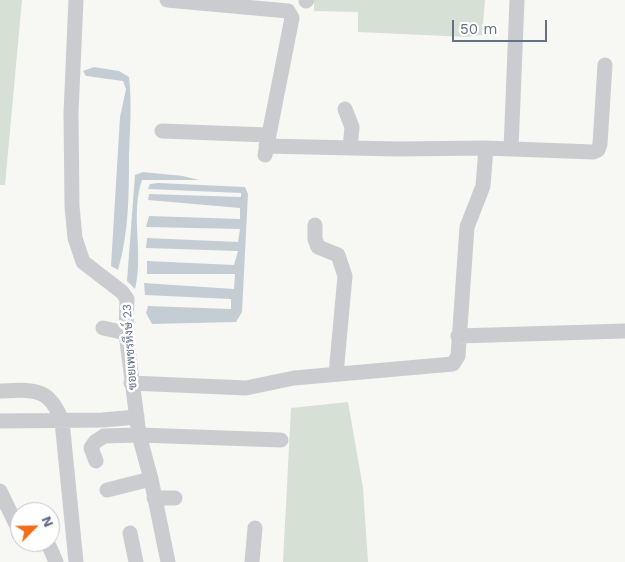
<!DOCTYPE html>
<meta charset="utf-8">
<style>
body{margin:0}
#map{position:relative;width:625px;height:562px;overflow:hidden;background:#f7f8f4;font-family:"Work Sans",sans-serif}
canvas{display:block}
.north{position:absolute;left:10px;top:502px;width:50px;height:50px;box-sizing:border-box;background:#fff;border:1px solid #c1c7cf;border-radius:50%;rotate:67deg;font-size:14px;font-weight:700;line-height:20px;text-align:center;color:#637288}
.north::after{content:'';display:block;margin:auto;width:18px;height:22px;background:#f46b18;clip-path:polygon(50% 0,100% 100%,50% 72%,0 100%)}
.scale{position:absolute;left:452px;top:20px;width:95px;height:22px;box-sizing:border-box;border:2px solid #637288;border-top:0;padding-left:6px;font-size:15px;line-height:18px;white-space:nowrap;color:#637288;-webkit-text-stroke:4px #fff;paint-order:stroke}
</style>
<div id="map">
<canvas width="625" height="562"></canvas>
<div class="north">N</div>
<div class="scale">50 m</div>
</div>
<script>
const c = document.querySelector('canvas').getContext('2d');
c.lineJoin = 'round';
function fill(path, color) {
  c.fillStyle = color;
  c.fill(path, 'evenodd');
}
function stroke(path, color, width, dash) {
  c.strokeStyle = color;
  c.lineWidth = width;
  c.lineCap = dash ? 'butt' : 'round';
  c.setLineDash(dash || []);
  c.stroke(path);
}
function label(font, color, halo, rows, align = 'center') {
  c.font = font + ' "Work Sans",Sarabun,sans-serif';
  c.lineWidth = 5;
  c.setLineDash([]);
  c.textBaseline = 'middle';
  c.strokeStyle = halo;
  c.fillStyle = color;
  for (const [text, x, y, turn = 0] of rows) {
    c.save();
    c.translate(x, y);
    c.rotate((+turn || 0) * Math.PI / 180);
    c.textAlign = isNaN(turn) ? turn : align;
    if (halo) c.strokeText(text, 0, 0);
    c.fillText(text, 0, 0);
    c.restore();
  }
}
const green = new Path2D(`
 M 0,0 L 22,0 L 5,185 L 0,185 Z
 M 314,0 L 485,0 L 482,35 L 467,37 L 358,32 L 358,12 L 314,11 Z
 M 348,402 L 363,488 L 368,562 L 283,562 L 291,408 Z`);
const water = new Path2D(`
 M 94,67 L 119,71 L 129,77 C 132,103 130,129 129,155 C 129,193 129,233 118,270 L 111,266 L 120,117 L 126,89 L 123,81 L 86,76 L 83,71 Z
 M 143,172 L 183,176 L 199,180 L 142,180 C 130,215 144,253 135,289 L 127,281 L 135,175 Z
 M 158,183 L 245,187 L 248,194 L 242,312 L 236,322 L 152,324 L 146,313 L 148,306 L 231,309 L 231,299 L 145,295 L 144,283 L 234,289 L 235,274 L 147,274 L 147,261 L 234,265 L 238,251 L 146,248 L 147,238 L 238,242 L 240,229 L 146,227 L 149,216 L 240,219 L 240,208 L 148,200 L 149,194 L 241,197 L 241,193 L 148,189 L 150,184 Z`);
const minor = new Path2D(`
 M 76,0 L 71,113 L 72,206 L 75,238 L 83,262 L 122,292 L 127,299 L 126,333 L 139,435 L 151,479 L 168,562
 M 167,0 L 288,11 L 292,18 L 265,155
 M 306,1 L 307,0
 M 345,109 L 352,127 L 350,148
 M 162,131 L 268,135
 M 266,146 L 397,149 L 486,148
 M 511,149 L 517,0
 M 315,225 L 315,239 L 318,247 L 338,255 L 345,276 L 336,374
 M 103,328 L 126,333
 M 458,336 L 625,331
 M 131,383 L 246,388 L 294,378 L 453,364 L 458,356 L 467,227 L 483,186 L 486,148 L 593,152 L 598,150 L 600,144 L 605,65
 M 0,391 C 32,390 49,386 62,421 L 76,562
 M 0,421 L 102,420 L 137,417
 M 96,461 L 91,448 L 95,442 L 104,436 L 139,435 L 281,440
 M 107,490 L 151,479
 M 0,491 L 16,524
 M 154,498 L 175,498
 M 130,533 L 136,562
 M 50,548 L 56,562
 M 252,562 L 255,528`);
const streetNames = [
 ["ซอยเพชรหึงษ์ 23",130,347,-94]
];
fill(green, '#d7e0d5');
fill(water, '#c5cdd4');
stroke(minor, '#caccd0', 15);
label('12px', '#637288', '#fff', streetNames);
</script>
